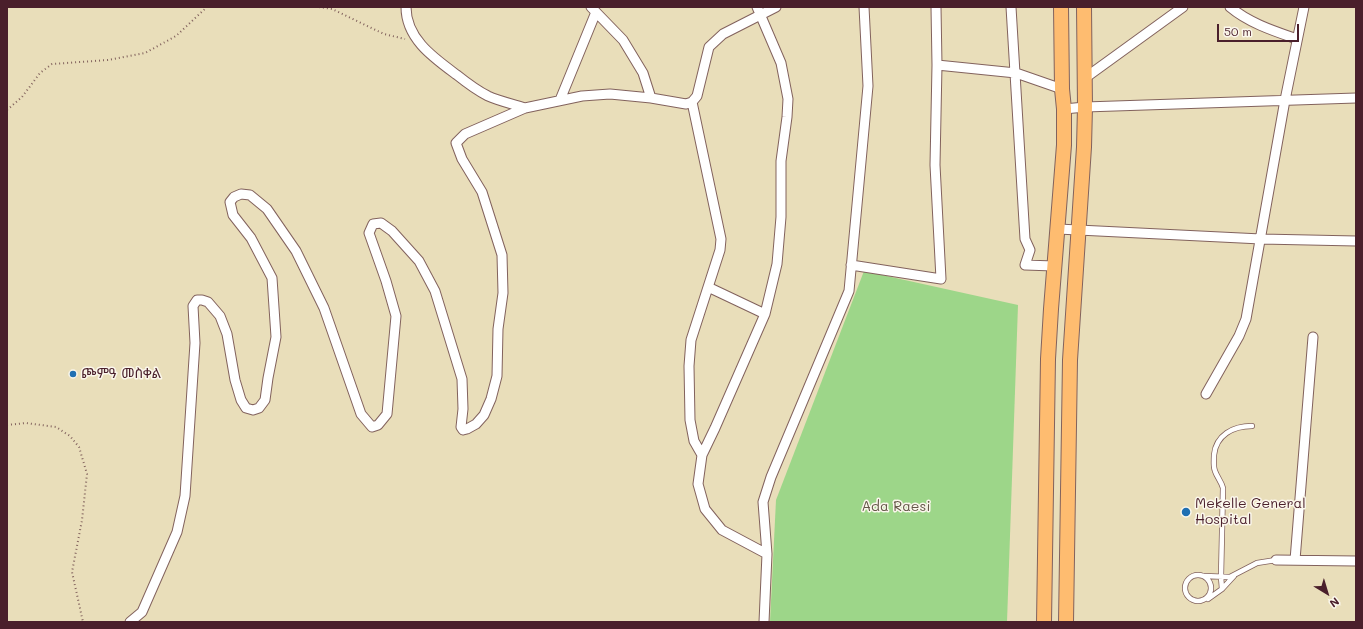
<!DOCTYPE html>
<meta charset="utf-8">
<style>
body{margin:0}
#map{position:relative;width:1363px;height:629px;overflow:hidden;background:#e9deba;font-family:Mali,sans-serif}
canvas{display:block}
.frame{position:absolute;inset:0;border:8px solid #4a1f2b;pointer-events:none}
.north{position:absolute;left:1307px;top:573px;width:40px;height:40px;-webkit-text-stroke:3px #fbf7ec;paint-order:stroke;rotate:142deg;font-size:11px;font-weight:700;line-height:16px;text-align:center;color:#4a1f2b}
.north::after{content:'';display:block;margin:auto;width:14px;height:18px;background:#4a1f2b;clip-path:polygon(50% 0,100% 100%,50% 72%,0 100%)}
.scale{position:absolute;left:1217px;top:24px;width:82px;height:18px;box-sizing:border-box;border:2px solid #4a1f2b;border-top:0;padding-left:5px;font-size:12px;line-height:14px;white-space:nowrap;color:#4a1f2b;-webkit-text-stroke:3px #fbf7ec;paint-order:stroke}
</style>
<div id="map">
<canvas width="1363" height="629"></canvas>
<div class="frame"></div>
<div class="north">N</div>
<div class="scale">50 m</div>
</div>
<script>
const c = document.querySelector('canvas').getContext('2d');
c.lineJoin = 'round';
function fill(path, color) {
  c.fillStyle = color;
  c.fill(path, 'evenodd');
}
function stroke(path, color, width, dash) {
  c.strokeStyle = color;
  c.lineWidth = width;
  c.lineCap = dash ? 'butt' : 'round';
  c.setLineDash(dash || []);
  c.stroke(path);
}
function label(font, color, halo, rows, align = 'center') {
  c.font = font + ' Mali,"Noto Sans Ethiopic",sans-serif';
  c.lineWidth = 3;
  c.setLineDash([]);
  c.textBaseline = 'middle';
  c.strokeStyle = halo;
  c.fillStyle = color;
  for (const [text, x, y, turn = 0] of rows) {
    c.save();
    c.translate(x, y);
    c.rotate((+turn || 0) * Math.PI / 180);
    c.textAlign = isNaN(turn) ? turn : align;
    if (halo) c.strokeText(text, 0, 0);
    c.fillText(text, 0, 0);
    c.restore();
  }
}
const green = new Path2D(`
 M 864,271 L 1018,305 L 1007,622 L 770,622 L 776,500 Z`);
const path = new Path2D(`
 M 319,7 L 332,9 L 384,34 L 405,39
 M 7,110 L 22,97 L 40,73 L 52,64 L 108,60 L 145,53 L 176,36 L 207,7
 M 7,425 L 26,423 L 56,427 L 70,436 L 79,447 L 87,474 L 82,520 L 72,572 L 83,622`);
const lane = new Path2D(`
 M1185 588a13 13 0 1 1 26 0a13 13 0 1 1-26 0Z
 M 1204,576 L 1230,577 L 1257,563 L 1276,560
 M 1222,589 L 1221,577 L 1223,488 C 1221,481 1217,477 1215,471 C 1213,466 1214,460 1214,455 C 1216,435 1233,426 1252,426
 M 1208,599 L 1222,589 L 1234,576`);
const street = new Path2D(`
 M 406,7 C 406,39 434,58 457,75 C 467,83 476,90 488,96 C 499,101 513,104 525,108
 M 591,7 L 623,40 L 643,73 L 651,98
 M 757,7 L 781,63 L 788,99 L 787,117 L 781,161 L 781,217 L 777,264 L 765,314 L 715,428 L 702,455 L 698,484 L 705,509 L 722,530 L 767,554
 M 1011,7 L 1025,239 L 1030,250 L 1025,265 L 1054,266
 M 1230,7 C 1249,23 1274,31 1297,39
 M 937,65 L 1016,73 L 1062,89
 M 1085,78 L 1183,7
 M 560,100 L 596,12
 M 692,102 L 721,239 L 720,250 L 691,340 L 689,366 L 690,420 L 694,441 L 702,455
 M 1064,109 L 1085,107 L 1356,98
 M 1058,229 L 1261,239 L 1356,241
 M 851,265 L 941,279 L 935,165 L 937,65 L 936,7
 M 708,287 L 765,314
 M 1206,394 L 1239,336 L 1246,319 L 1285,100 L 1304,7
 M 1276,560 L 1356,561
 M 1295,560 L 1313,337
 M 130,622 L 142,612 L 177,532 L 185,496 L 195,343 L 193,306 L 197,300 L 202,300 L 208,302 L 220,316 L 227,334 L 235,380 L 241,400 L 246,408 L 253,410 L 259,408 L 265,400 L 268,378 L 276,337 L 272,278 L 251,238 L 233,215 L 230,202 L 234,197 L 241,194 L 250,195 L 267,209 L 296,251 L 324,308 L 361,414 L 372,427 L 378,425 L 387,414 L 396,316 L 386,281 L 369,233 L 373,224 L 381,223 L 392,231 L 419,261 L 435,291 L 462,379 L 463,409 L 461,427 L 463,430 L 467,429 L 476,424 L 484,415 L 491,399 L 497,376 L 498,329 L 503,293 L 502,255 L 482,192 L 462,159 L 456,143 L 465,134 L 525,108 L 582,96 L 610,94 L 651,98 L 686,104 L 692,102 L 697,96 L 709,47 L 723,34 L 776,7
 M 764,622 L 767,554 L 763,502 L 771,477 L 849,291 L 868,86 L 864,7`);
const primary = new Path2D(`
 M 1044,622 L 1048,359 L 1051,309 L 1064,145 L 1064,109 L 1062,89 L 1061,7
 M 1066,622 L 1070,360 L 1084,147 L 1085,107 L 1084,7`);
const markers = [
 [73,374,4,"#1f6fb2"],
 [1186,512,5,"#1f6fb2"]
];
const poiNames = [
 ["ጮምዓ መስቀል",81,374],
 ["Mekelle General",1195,504],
 ["Hospital",1195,520]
];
const parkNames = [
 ["Ada Raesi",896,507]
];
fill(green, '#9dd689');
stroke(lane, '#82625d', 6);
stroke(street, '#82625d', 11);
stroke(primary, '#82625d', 16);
stroke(path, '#82625d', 2, [1, 3]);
stroke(lane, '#fff', 4.5);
stroke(street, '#fff', 9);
stroke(primary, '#febc70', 14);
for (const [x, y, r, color] of markers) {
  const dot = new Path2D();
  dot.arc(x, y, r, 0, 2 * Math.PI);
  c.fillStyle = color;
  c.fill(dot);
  stroke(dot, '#fbf7ec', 1.5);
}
label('14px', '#4a1f2b', '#fbf7ec', poiNames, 'left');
label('14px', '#635647', '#fbf7ec', parkNames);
</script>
